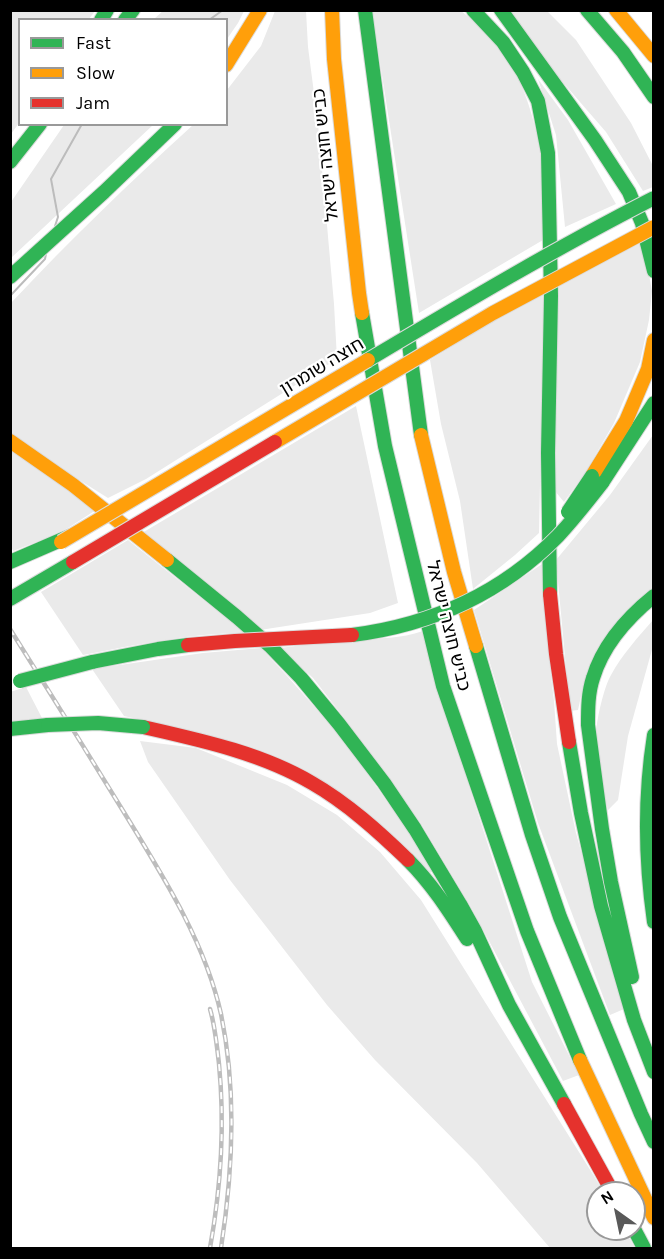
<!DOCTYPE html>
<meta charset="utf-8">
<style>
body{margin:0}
#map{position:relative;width:664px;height:1259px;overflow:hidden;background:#fff;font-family:Karla,sans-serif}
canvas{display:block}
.frame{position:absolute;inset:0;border:12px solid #000;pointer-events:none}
.legend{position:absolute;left:18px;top:18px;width:210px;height:108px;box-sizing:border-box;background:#fff;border:2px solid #999;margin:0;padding:8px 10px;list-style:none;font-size:18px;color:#000}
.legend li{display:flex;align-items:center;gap:12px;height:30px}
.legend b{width:30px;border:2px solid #999}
.north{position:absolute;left:586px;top:1181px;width:60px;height:60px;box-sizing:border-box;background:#fff;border:2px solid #999;border-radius:50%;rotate:327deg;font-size:16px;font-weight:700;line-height:24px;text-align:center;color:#000}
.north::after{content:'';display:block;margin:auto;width:21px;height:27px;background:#595959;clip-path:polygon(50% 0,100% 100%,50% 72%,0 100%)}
</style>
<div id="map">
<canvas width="664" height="1259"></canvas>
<div class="frame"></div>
<ul class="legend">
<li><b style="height:8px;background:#30b455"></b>Fast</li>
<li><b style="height:8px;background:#ff9f0a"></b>Slow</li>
<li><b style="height:8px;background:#e5322d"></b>Jam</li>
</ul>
<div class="north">N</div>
</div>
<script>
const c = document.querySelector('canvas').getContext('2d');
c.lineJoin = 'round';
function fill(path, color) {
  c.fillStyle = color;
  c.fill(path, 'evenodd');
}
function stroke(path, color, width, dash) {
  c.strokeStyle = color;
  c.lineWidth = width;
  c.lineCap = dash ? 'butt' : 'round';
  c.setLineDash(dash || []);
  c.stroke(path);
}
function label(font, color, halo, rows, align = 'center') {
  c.font = font + ' Karla,"Noto Sans Hebrew",sans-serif';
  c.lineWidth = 4.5;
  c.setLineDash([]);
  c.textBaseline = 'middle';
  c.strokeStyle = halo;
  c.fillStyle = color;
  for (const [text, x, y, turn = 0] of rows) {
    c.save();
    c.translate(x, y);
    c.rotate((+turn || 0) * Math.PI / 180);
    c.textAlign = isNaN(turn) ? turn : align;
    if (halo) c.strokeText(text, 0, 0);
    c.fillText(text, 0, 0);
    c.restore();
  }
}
const green = new Path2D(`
 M 11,10 L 95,11 L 89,19 L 20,20 L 19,123 L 11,134 Z
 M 164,10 L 244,10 L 244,11 L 238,23 L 227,39 L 226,20 L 154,19 Z
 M 275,11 L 306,11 L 308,47 L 318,124 L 334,304 L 337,359 L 146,479 L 108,498 L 49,461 L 11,433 L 11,303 C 69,241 130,182 193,125 L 226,124 L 227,90 L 261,46 Z
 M 372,11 L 461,11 C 473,20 485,30 495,42 C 523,74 537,124 542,166 C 544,190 543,216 543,240 L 419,313 Z
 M 509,11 L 547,11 L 576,40 L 631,123 L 653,166 L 653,187 L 643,191 L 606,132 L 554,72 Z
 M 538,79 L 568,120 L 616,204 L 565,227 L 556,135 Z
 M 64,125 L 153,125 L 11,258 L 11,202 Z
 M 643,242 L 652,291 L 649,320 L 640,362 L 614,423 L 585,473 L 564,502 L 555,491 L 558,284 Z
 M 544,290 L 539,533 L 515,555 L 473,589 L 460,501 L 441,424 L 430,360 Z
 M 356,406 L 398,603 L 370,613 L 260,630 L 142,533 Z
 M 653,435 L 653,590 L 583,687 L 578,710 L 570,711 L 556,560 L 610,495 Z
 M 11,450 L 96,510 L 68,528 L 47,538 L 13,551 L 11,546 Z
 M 128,540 L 245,633 C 190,633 136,645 83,655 L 41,592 Z
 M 545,562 L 548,651 L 554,701 L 557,744 L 576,833 L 624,1009 L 610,1015 L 538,823 L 474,610 Z
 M 653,620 L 653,646 L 628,736 L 618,800 L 608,810 C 603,788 594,755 596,733 C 597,718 604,687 611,675 C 622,655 638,637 653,620 Z
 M 423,631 L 455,742 L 532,982 L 579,1075 L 563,1081 L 471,907 L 422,825 L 345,719 L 313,678 L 280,648 C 306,645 331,640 356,639 C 379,638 401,639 423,631 Z
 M 261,648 L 288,677 L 343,739 L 435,870 L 428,874 L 304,770 L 205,734 L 124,716 L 92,669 L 203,653 Z
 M 26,687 L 42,718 L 11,723 L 10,692 Z
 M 140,741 L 196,748 L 287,785 L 337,815 L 380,852 L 421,900 L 594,1176 L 604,1193 L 598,1193 L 598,1229 L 624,1229 L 635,1248 L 550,1248 L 477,1163 L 375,1060 L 327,1005 L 230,880 L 148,762 Z`);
const stream = new Path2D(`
 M 209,20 L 223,10
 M 55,226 L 58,217 L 51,179 L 82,124
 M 10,296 L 45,259 L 46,254`);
const fast = new Path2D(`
 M 365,10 L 421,435
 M 473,10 L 503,42 L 523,72 L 538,101 L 548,153 L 551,296 L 548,453 L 550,594
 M 501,10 L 595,140 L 629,192 L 642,223 L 654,271
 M 587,10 L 623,52 L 654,97
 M 101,20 L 107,10
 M 125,20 L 133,10
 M 10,162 L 40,124
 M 10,277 L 104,192 L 175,124
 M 362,313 L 385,446 L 443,686 L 527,931 L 580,1060
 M 602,483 L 654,403
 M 167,560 L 237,617 L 270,646 L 301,678 L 339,724 L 384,783 L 415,829 L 460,904 L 475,931 L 509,1005 L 564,1104
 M 10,562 L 70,536
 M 10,599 L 73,562
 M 476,646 L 532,835 L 560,917 L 641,1114 L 654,1142
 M 92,662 L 158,649 L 188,645
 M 10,729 L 48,725
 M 654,735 C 644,798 645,859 654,922
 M 569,742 L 581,813 L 601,906 L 634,1020 L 654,1072
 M 408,860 C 432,884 449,911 467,939
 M 632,977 L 611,882 L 602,829 L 588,725 C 588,709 588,693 593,678 C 603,645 628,617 654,596
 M 634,1229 L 644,1248`);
const slow = new Path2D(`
 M 332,10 L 334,59 L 359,293 L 362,313
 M 616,10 L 654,56
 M 226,65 L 260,10
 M 421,435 L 454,572 L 476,646
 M 10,441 L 73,485 L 167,560
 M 592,476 L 626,421 L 648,369 L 654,340
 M 580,1060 L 654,1218`);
const jam = new Path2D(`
 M 550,594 L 556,654 L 569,742
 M 143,727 C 200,740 261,753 312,783 C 347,803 379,832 408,860
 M 564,1104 L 613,1193`);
const rail = new Path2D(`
 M 10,629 C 49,691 87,752 125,814 C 163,876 205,942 221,1014 C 237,1091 233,1171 221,1248
 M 210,1009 C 215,1026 217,1046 219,1064 C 225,1126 221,1187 210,1248`);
const fastBridge = new Path2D(`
 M 368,360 C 462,304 556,248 654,198
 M 568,512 L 592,476
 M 352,635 C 431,625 502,593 558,536 C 574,519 588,501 602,483
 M 20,681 L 92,662
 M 48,725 L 98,723 L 143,727`);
const slowBridge = new Path2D(`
 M 275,442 L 493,313 L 654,227
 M 61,542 L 368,360`);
const jamBridge = new Path2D(`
 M 73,562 L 275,442
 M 188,645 L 235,641 L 352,635`);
const streetNames = [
 ["כביש חוצה ישראל",326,155,-96],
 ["חוצה שומרון",322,367,-31],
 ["כביש חוצה ישראל",448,626,76]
];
fill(green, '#eaeaea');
stroke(stream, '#bcbcbc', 2);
stroke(fast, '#dbdbdb', 16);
stroke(slow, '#dbdbdb', 16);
stroke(jam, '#dbdbdb', 16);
stroke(fast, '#30b455', 14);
stroke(slow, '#ff9f0a', 14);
stroke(jam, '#e5322d', 14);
stroke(rail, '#bdbdbd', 4.5);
stroke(rail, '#fff', 2, [7]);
stroke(fastBridge, '#dbdbdb', 16, []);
stroke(slowBridge, '#dbdbdb', 16, []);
stroke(jamBridge, '#dbdbdb', 16, []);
stroke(fastBridge, '#30b455', 14);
stroke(slowBridge, '#ff9f0a', 14);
stroke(jamBridge, '#e5322d', 14);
label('18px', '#000', '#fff', streetNames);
</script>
